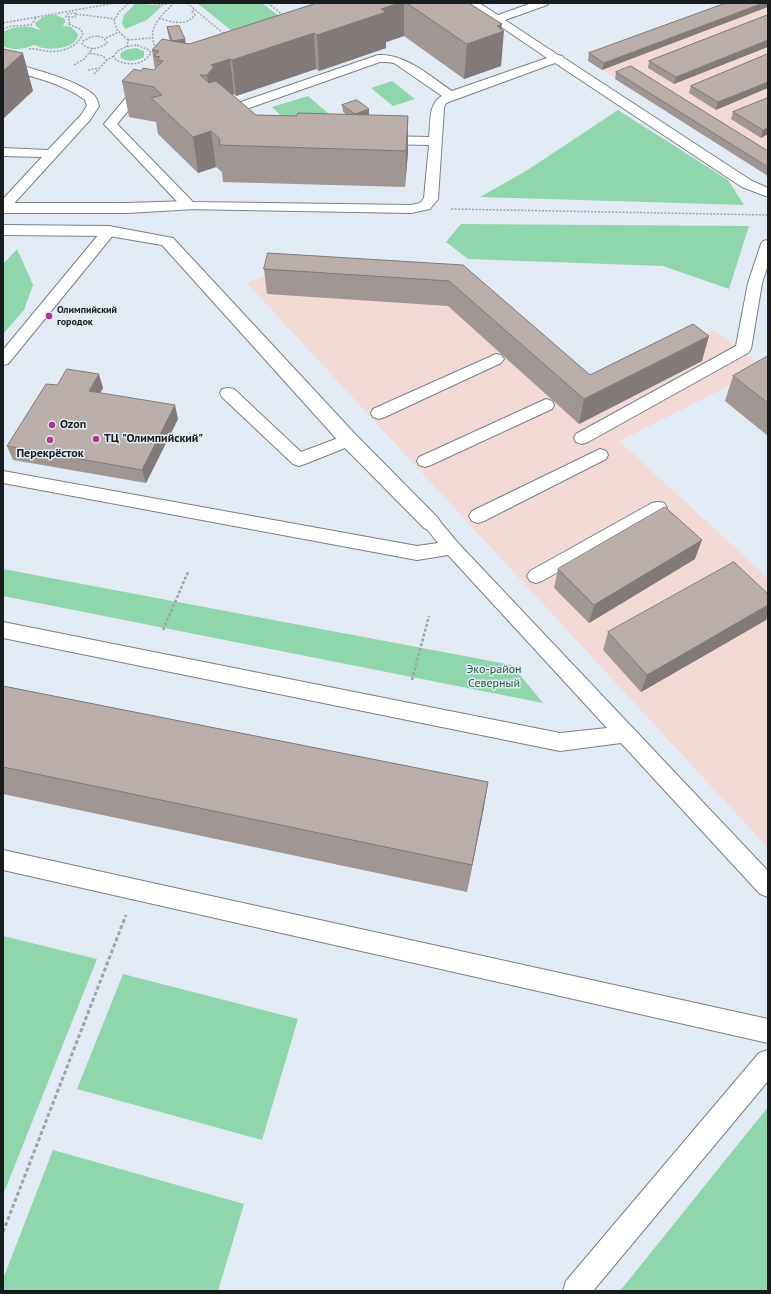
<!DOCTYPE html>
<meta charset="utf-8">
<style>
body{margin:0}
#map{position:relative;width:771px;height:1294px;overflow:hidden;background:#e2ebf3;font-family:"PT Sans",sans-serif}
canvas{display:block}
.frame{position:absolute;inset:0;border:4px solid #191c1f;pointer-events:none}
</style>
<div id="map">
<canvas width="771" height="1294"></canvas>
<div class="frame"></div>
</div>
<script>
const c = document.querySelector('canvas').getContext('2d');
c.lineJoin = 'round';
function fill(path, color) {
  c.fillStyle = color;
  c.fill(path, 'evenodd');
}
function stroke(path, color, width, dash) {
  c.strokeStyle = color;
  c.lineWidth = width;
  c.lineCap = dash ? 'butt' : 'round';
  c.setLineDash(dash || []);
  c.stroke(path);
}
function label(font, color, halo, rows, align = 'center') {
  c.font = font + ' "PT Sans",sans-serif';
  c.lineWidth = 3;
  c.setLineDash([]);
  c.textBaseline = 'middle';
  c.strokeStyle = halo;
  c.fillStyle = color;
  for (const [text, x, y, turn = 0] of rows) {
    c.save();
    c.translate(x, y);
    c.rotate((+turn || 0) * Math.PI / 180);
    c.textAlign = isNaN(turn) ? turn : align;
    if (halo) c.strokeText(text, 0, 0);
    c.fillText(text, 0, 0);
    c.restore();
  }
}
const industrial = new Path2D(`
 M 743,3 L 768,3 L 768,176 L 588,61 Z
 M 274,272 L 469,281 L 590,390 L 715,330 L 764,368 L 619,441 L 768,578 L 768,848 L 247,283 Z`);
const green = new Path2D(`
 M 136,3 L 162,6 L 147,20 L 125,29 L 122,23 L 124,15 Z
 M 197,3 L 262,3 L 283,19 L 236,34 Z
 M 49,15 L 56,15 L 65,19 L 65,22 L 63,26 L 71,27 L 78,34 C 77,48 54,50 43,48 C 40,48 37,45 34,45 C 32,45 30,47 28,47 C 20,50 11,50 3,46 L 3,32 C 13,26 28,24 39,30 L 40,29 L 36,26 L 35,23 L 43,17 Z
 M 136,48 L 144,51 L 144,57 C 137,61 129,62 121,58 L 120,55 C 123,49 130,49 136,48 Z
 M 392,81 L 415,99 L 393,106 L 371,88 Z
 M 308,96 L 329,114 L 295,129 L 272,107 Z
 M 618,110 L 728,180 L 744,205 L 480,197 L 526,171 Z
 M 461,224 L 749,226 L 729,289 L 663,266 L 468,259 L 446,242 Z
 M 17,249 L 33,285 L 24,310 L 3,334 L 3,264 Z
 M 3,569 L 512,665 L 543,703 L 3,596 Z
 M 3,936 L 97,959 L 3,1195 Z
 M 123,974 L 298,1019 L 262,1140 L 77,1089 Z
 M 768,1107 L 768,1291 L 620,1291 Z
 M 53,1150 L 244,1204 L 218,1291 L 8,1291 L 3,1290 L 3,1279 Z`);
const pathFar2 = new Path2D(`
 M 151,3 L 161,5 L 170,3
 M 187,3 L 224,34
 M 268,3 L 284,16
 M 74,13 L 76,14 L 75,17 L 66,17 L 67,14 Z
 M 76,14 L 115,19
 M 159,18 C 171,22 186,27 195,15 L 192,11 L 194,9
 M 3,23 L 115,3
 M 3,29 L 12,26 L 31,25 L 36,18
 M 98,36 L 104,38 L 107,43 C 99,49 90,51 82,44 L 83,41 L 91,37 Z
 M 106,38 L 119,32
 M 128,40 L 151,38
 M 137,45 L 149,50 L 151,53 C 143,66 128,66 116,60 L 114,56 C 118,48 129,46 137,45 Z
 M 127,47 L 128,40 L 117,30 L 114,21 L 119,12 L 129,3
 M 29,49 C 35,48 39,50 45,51 C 60,53 78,48 83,33 L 80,29 L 68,24 L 70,22 L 68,18
 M 156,49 C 146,28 160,17 174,3
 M 90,53 L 103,56 L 107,60
 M 74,65 L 84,59 L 93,48
 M 88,70 L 99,68
 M 94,74 L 107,60 L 114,56
 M 451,209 L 768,215`);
const pathFar1 = new Path2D(`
 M 163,630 L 188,572
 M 412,680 L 429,616`);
const path = new Path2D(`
 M 3,1232 L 126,915`);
const service = new Path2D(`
 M 466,3 L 479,3 L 498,15 L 532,3 L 549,3 L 547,5 L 505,20 L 558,55 L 562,56 L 564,58 L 752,181 L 768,188 L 768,197 L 742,187 L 555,63 L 446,103 L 444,108 L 438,199 L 430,209 L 411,213 L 184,209 L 104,124 L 140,81 L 148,81 L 150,84 L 148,87 L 117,124 L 193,202 L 411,205 L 420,203 L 424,198 L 429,145 L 383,144 L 379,143 L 377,140 L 379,137 L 383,136 L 429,137 C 431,123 428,103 442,96 L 394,63 L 387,62 L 380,62 L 249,108 L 248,110 L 261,124 L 259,127 L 251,127 L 238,114 L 236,108 L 241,102 L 378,55 C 405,53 431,77 452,91 L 547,58 Z
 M 3,61 C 27,67 76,79 94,95 C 97,98 98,102 99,106 L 90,120 L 8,210 L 3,211 L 3,199 L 42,157 L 3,156 L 3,148 L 48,150 L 81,115 L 87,106 L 85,100 C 62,83 31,76 3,69 Z
 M 109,227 L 114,228 L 116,231 L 114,234 L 8,364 L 3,365 L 3,350 L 104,228 Z
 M 768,240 L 768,265 L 762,283 L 751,349 L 748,353 L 588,442 L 582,444 L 576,442 L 574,438 L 576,434 L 736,346 L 748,283 L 761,244 L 763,241 Z
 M 496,354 L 501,355 L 504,359 L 501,363 L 385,417 L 379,419 L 373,417 L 371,413 L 373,409 Z
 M 228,388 L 234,389 L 301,452 L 349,434 L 355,436 L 357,440 L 355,444 L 305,464 L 299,466 L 293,464 L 222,397 L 220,393 L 222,389 Z
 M 546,399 L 552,401 L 554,405 L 552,409 L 431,465 L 425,467 L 419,465 L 417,461 L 419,457 Z
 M 600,449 L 606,451 L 608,455 L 606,459 L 484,521 L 478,523 L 472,521 L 469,516 L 472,511 Z
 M 3,471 L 417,546 L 438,543 L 422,523 L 425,518 L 431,516 L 437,518 L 458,543 L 768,871 L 768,897 L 760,894 L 621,743 L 560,751 L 3,638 L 3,622 L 560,733 L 607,728 L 448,555 L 417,560 L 3,483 Z
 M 658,502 L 664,503 L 667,508 L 664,513 L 542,581 L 536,583 L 530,581 L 527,576 L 530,571 L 652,503 Z
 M 3,850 L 768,1019 L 768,1043 L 3,870 Z
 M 768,1050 L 768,1081 L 593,1291 L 563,1291 L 566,1281 L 759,1053 Z`);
const minor = new Path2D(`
 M 189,201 L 195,203 L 197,206 L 195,209 L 127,213 L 3,213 L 3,203 L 127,203 Z
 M 3,225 L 109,226 L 173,238 L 356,435 L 438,518 L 441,523 L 438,528 L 431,531 L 424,528 L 342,445 L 162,245 L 109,236 L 3,235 Z`);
const wall = new Path2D(`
 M 317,3 L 469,3 L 502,29 L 501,66 L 464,79 L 404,36 L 386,42 L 386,48 L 319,71 L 316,69 L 236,96 L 234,94 L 233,95 L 256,115 L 297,116 L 346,114 L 343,112 L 342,105 L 369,115 L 408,116 L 408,152 L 405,187 L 223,182 L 222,172 L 216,167 L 198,173 L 158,134 L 156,122 L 129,117 L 122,81 L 141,71 L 154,70 L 155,70 L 152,50 L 170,41 L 168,34 L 167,27 L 185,39 L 185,43 L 189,44 Z
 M 726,3 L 602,70 L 588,61 L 589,53 Z
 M 768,15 L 674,84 L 648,68 L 649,61 Z
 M 768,54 L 716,110 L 689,93 L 691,86 Z
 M 616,72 L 768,151 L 768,176 L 615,79 Z
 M 768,98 L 768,134 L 761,138 L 731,119 L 733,112 Z
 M 463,265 L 590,375 L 702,361 L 579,424 L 448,306 L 267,294 L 264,269 Z
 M 768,356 L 768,436 L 725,401 L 733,376 Z
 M 57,385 L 103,388 L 100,393 L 178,419 L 146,483 L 13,460 L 7,446 Z
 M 695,559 L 589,623 L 554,588 L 558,569 Z
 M 768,594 L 768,616 L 766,620 L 641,692 L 603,650 L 608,632 Z
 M 3,686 L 488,782 L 483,812 L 467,892 L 3,794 Z`);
const shadedWall = new Path2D(`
 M 399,3 L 404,3 L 404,36 L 386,42 L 386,48 L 319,71 L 317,35 L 381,9 Z
 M 763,3 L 768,3 L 768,7 L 602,70 L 604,63 Z
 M 502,24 L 501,31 L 504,31 L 501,66 L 464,79 L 467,44 L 497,26 Z
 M 314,33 L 316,69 L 236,96 L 232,60 Z
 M 185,39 L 186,46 L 172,41 Z
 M 768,40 L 768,47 L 674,84 L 676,77 Z
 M 23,53 L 33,91 L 3,119 L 3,71 Z
 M 230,59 L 234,94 L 219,100 L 212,111 L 207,75 L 211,65 Z
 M 768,82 L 768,88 L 716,110 L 718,102 Z
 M 369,109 L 369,116 L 355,114 Z
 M 408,116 L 408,152 L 405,187 L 406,151 Z
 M 768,128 L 768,134 L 761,138 L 763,130 Z
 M 211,131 L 216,167 L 198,173 L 193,137 Z
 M 709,336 L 702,361 L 579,424 L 584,399 Z
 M 99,374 L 103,388 L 93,405 L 89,391 Z
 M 175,405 L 178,419 L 146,483 L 142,470 Z
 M 702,540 L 695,559 L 589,623 L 594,605 Z
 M 768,605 L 768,616 L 766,620 L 641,692 L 647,675 Z
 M 488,782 L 483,812 L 467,892 L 472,865 Z`);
const building = new Path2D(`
 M 317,3 L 399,3 L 381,9 L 386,12 L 317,35 L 314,33 L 232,60 L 230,59 L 211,65 L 214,67 L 207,75 L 200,75 L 209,83 L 216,81 L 256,115 L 297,116 L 298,113 L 408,116 L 406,151 L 219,145 L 220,139 L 211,131 L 193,137 L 151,98 L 162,95 L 154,87 L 122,81 L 134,69 L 141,71 L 143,68 L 154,70 L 163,61 L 157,60 L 160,57 L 154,56 L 159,51 L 152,50 L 162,39 L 189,44 Z
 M 407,3 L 469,3 L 502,24 L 497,26 L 504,31 L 467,44 Z
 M 726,3 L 763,3 L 604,63 L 589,53 Z
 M 768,15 L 768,40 L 676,77 L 649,61 Z
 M 179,26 L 185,39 L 172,41 L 167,27 Z
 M 3,49 L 23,53 L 3,71 Z
 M 768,54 L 768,82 L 718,102 L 691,86 Z
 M 631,66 L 768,151 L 768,167 L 616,72 Z
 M 768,98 L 768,128 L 763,130 L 733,112 Z
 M 357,100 L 369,109 L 355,114 L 342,105 Z
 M 268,253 L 463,265 L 590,375 L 693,324 L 709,336 L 584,399 L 449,281 L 264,269 Z
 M 768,356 L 768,403 L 733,376 Z
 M 67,369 L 99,374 L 89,391 L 175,405 L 142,470 L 7,446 L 46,384 L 57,385 Z
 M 665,507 L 702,540 L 594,605 L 558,569 Z
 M 734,562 L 768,594 L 768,605 L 647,675 L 608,632 Z
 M 3,686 L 488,782 L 472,865 L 3,767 Z`);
const markers = [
 [49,316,4,"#ad3890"],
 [52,425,4,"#ad3890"],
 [96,439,4,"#ad3890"],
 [50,440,4,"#ad3890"]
];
const farPoinames = [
 ["Олимпийский",57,310],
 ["городок",57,322]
];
const poiNames = [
 ["Ozon",60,425],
 ["ТЦ \"Олимпийский\"",104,439],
 ["Перекрёсток",50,454,"center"]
];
const parkNames = [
 ["Эко-район",494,670],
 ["Северный",494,684]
];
fill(industrial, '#f3d9d5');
fill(green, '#8fd6ac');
stroke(service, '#798088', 2);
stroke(minor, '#798088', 2);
stroke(pathFar2, '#9da4aa', 1.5, [2, 1.5]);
stroke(pathFar1, '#9da4aa', 2.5, [3, 2]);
stroke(path, '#9da4aa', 3, [4, 2.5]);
fill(service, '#fff');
fill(minor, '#fff');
fill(wall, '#a09693');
fill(shadedWall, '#827a78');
fill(building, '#baaeab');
stroke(building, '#827a78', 1);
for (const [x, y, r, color] of markers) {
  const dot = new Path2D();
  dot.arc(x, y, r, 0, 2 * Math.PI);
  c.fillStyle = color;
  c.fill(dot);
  stroke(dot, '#e2ebf3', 1.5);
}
label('bold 10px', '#191c1f', '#e2ebf3', farPoinames, 'left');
label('bold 12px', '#191c1f', '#e2ebf3', poiNames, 'left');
label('12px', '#245d3f', '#e2ebf3', parkNames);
</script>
